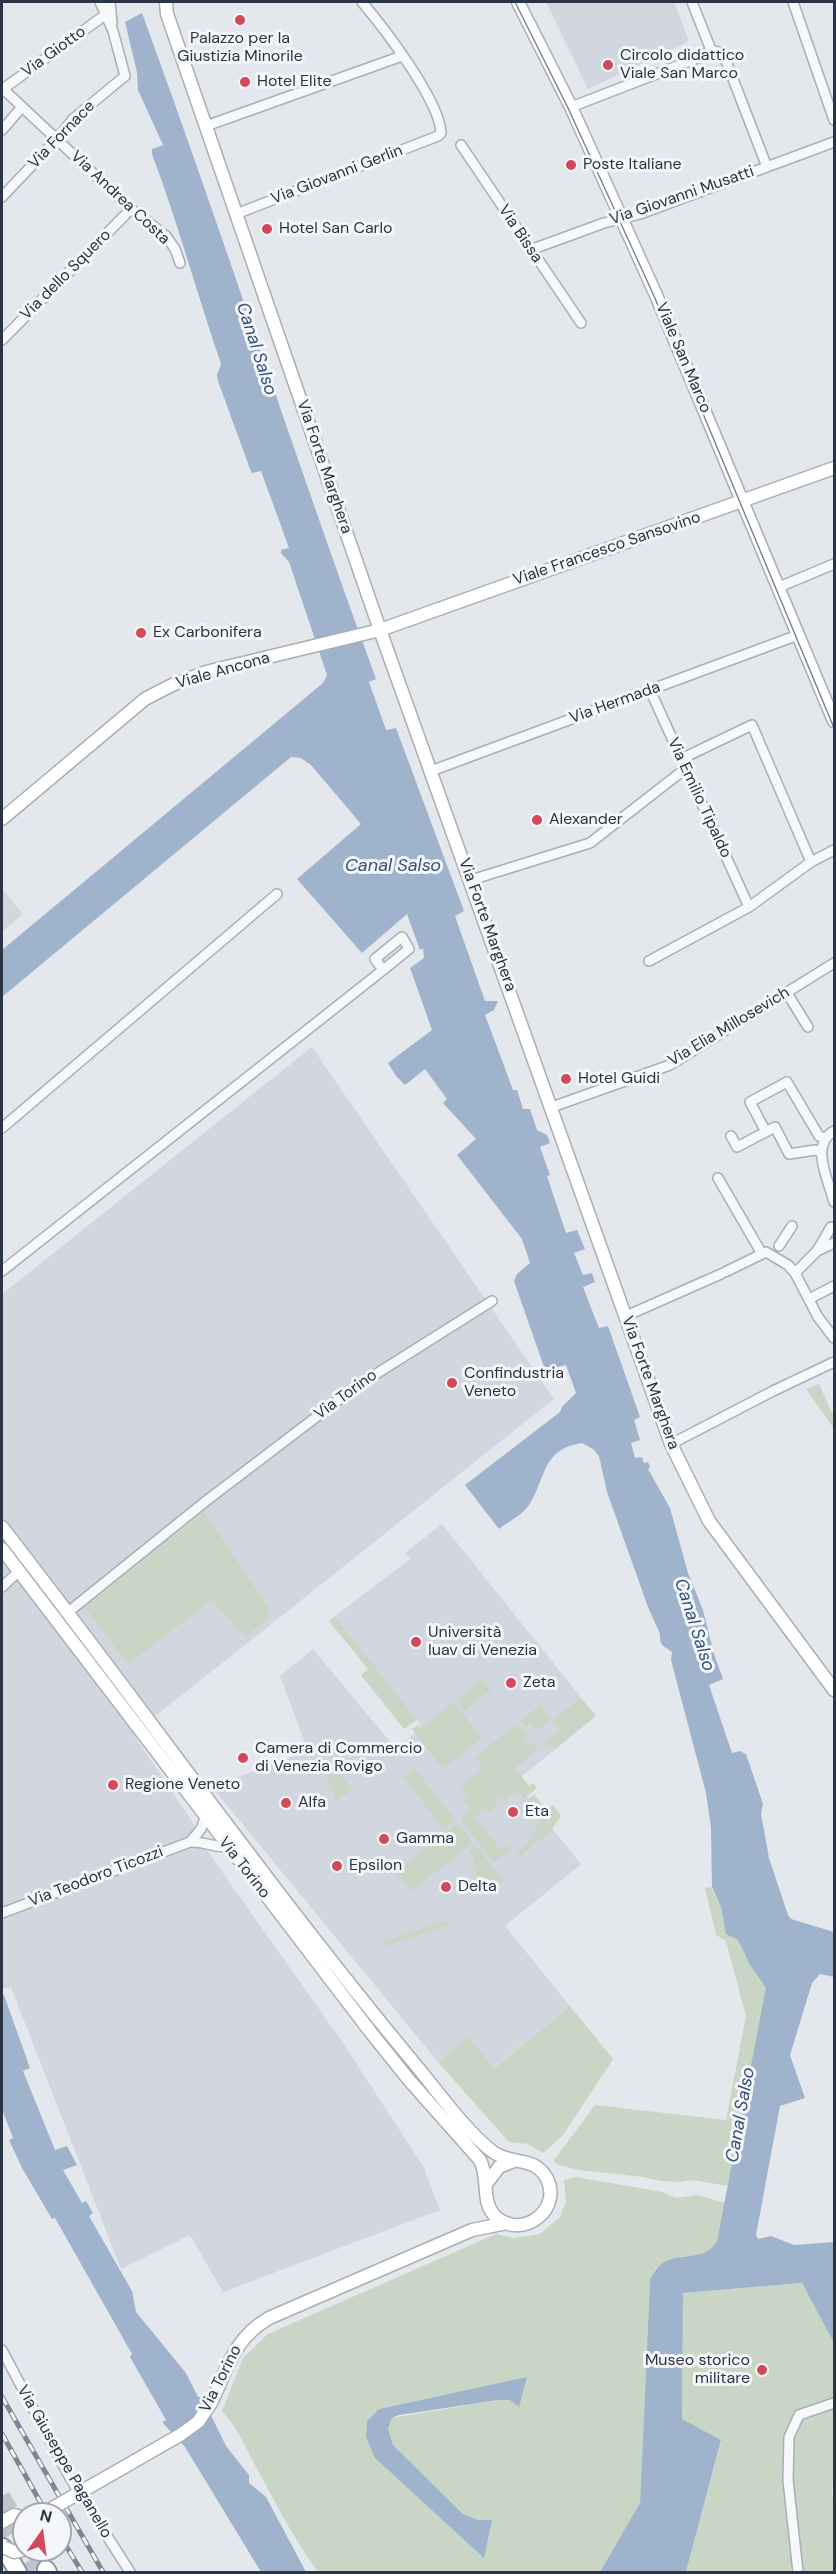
<!DOCTYPE html>
<meta charset="utf-8">
<style>
body{margin:0}
#map{position:relative;width:836px;height:2574px;overflow:hidden;background:#e4e7ec;font-family:"DM Sans",sans-serif}
canvas{display:block}
.frame{position:absolute;inset:0;border:3px solid #2b3445;pointer-events:none}
.north{position:absolute;left:12px;top:2502px;width:60px;height:60px;box-sizing:border-box;background:#f4f6f9;border:2px solid #a4a8b1;border-radius:50%;rotate:14deg;font-size:16px;font-weight:700;line-height:24px;text-align:center;color:#2b3445}
.north::after{content:'';display:block;margin:auto;width:21px;height:27px;background:#d1495b;clip-path:polygon(50% 0,100% 100%,50% 72%,0 100%)}
</style>
<div id="map">
<canvas width="836" height="2574"></canvas>
<div class="frame"></div>
<div class="north">N</div>
</div>
<script>
const c = document.querySelector('canvas').getContext('2d');
c.lineJoin = 'round';
function fill(path, color) {
  c.fillStyle = color;
  c.fill(path, 'evenodd');
}
function stroke(path, color, width, dash) {
  c.strokeStyle = color;
  c.lineWidth = width;
  c.lineCap = dash ? 'butt' : 'round';
  c.setLineDash(dash || []);
  c.stroke(path);
}
function label(font, color, halo, rows, align = 'center') {
  c.font = font + ' "DM Sans",sans-serif';
  c.lineWidth = 6;
  c.setLineDash([]);
  c.textBaseline = 'middle';
  c.strokeStyle = halo;
  c.fillStyle = color;
  for (const [text, x, y, turn = 0] of rows) {
    c.save();
    c.translate(x, y);
    c.rotate((+turn || 0) * Math.PI / 180);
    c.textAlign = isNaN(turn) ? turn : align;
    if (halo) c.strokeText(text, 0, 0);
    c.fillText(text, 0, 0);
    c.restore();
  }
}
const built = new Path2D(`
 M 546,2 L 674,2 L 689,41 L 588,89 Z
 M 2,889 L 23,914 L 2,932 Z
 M 312,1047 L 554,1399 L 133,1734 L 192,1821 L 206,1849 L 343,2043 L 423,2166 L 440,2210 L 223,2292 L 190,2235 L 121,2269 L 11,1987 L 2,1989 L 2,1294 Z
 M 442,1524 L 596,1716 L 515,1782 L 581,1864 L 505,1926 L 570,2006 L 493,2068 L 468,2038 L 438,2062 L 212,1787 L 308,1751 L 280,1676 L 313,1649 L 396,1749 L 422,1727 L 335,1616 L 410,1559 L 405,1553 Z`);
const green = new Path2D(`
 M 819,1384 L 834,1417 L 834,1429 L 806,1389 Z
 M 204,1512 L 267,1606 L 269,1618 L 245,1637 L 212,1600 L 128,1664 L 85,1607 Z
 M 335,1616 L 417,1720 L 404,1729 L 361,1675 L 368,1669 L 329,1621 Z
 M 483,1679 L 491,1690 L 465,1710 L 458,1701 L 455,1704 L 482,1738 L 443,1769 L 412,1729 L 418,1725 L 421,1728 Z
 M 581,1698 L 596,1716 L 555,1749 L 551,1744 L 546,1747 L 544,1743 L 561,1730 L 553,1720 Z
 M 540,1705 L 551,1719 L 536,1731 L 530,1724 L 526,1727 L 521,1721 Z
 M 518,1723 L 528,1736 L 523,1740 L 528,1746 L 533,1743 L 538,1749 L 515,1768 L 529,1786 L 533,1783 L 537,1788 L 524,1799 L 518,1791 L 504,1801 L 500,1796 L 495,1800 L 498,1805 L 489,1813 L 485,1809 L 475,1817 L 501,1850 L 509,1844 L 512,1848 L 494,1862 L 460,1820 L 471,1811 L 463,1800 L 468,1795 L 460,1786 L 483,1768 L 475,1757 Z
 M 415,1768 L 455,1820 L 443,1829 L 403,1777 Z
 M 338,1771 L 352,1790 L 336,1801 L 327,1775 Z
 M 534,1794 L 547,1810 L 553,1805 L 561,1816 L 550,1832 L 520,1856 L 517,1853 L 530,1840 L 539,1822 L 524,1803 Z
 M 458,1823 L 473,1843 L 411,1891 L 395,1872 Z
 M 476,1846 L 505,1882 L 467,1895 C 478,1880 479,1868 469,1852 Z
 M 711,1887 L 721,1907 L 724,1926 L 731,1937 L 738,1940 L 750,1965 L 767,1988 L 729,2186 L 692,2180 L 681,2182 L 660,2181 L 643,2177 L 579,2170 L 556,2164 L 554,2160 L 595,2105 L 726,2120 L 746,2016 L 726,1941 L 716,1935 L 705,1888 Z
 M 446,1920 L 448,1926 L 386,1946 L 382,1942 Z
 M 570,2006 L 613,2059 L 563,2135 L 543,2153 L 527,2144 L 509,2142 L 438,2062 L 468,2037 L 494,2068 Z
 M 576,2177 L 662,2192 L 676,2198 L 698,2195 L 725,2203 L 717,2241 L 711,2250 L 693,2256 L 683,2256 L 656,2268 L 650,2281 L 640,2504 L 600,2572 L 318,2572 C 293,2538 274,2500 254,2463 C 244,2444 236,2426 222,2411 L 243,2358 L 268,2334 L 496,2234 L 513,2238 L 540,2234 L 560,2217 L 566,2201 L 564,2180 ZM 527,2378 L 510,2400 L 498,2400 L 392,2418 L 387,2429 L 393,2445 L 463,2514 L 478,2520 L 451,2528 L 367,2421 L 379,2409 Z
 M 802,2283 L 834,2343 L 834,2466 L 832,2492 L 834,2507 L 834,2572 L 686,2572 L 721,2441 L 682,2419 L 683,2293 Z`);
const water = new Path2D(`
 M 142,13 C 223,234 295,458 376,679 L 369,682 L 386,730 L 396,728 L 464,911 L 455,916 L 485,1001 L 498,1001 L 494,1010 L 485,1015 L 513,1090 L 517,1090 L 523,1109 L 530,1109 L 537,1130 L 547,1135 L 550,1143 L 540,1147 L 550,1175 L 547,1176 L 566,1233 L 577,1230 L 585,1249 L 574,1253 L 583,1275 L 592,1273 L 595,1282 L 583,1287 L 599,1328 L 608,1326 L 640,1417 L 634,1420 L 640,1440 L 631,1443 L 635,1458 L 642,1457 L 644,1463 L 648,1462 L 650,1467 L 648,1469 L 670,1508 L 688,1573 L 703,1610 L 714,1654 L 723,1679 L 709,1685 L 732,1753 L 740,1751 L 746,1754 L 763,1804 L 761,1814 L 769,1858 L 788,1915 L 791,1919 L 834,1932 L 834,1977 L 820,1974 L 812,1983 L 790,2055 L 805,2098 L 780,2106 L 756,2235 L 758,2239 L 771,2236 L 794,2245 L 834,2242 L 834,2343 L 802,2283 L 683,2293 L 682,2419 L 721,2440 L 686,2572 L 600,2572 L 640,2503 L 650,2281 C 665,2242 700,2269 717,2241 L 766,1988 L 750,1965 L 738,1940 L 726,1934 L 721,1907 L 712,1887 L 711,1828 L 706,1793 L 671,1660 L 672,1652 L 662,1645 L 660,1640 L 660,1634 L 648,1607 L 607,1492 L 599,1456 L 593,1449 L 582,1443 C 541,1449 546,1480 529,1505 C 522,1515 508,1522 499,1529 L 465,1485 L 560,1412 L 562,1407 L 576,1393 L 566,1365 L 545,1370 L 514,1281 L 517,1274 L 530,1263 L 522,1239 L 457,1155 L 476,1139 L 443,1103 L 447,1099 L 425,1069 L 405,1085 L 396,1076 L 388,1063 L 432,1030 L 410,968 L 424,958 L 423,948 L 420,950 L 407,914 L 362,953 L 297,879 L 361,824 L 311,765 L 301,758 L 291,757 L 2,997 L 2,950 L 323,683 L 327,675 L 289,562 L 281,553 L 281,550 L 289,548 L 261,471 L 252,473 L 250,469 L 218,381 L 217,375 L 221,364 C 197,294 178,223 152,154 L 152,149 L 163,145 L 138,90 L 137,72 L 125,22 Z
 M 4,1995 L 30,2068 L 23,2071 L 55,2150 L 67,2146 L 77,2165 L 63,2170 L 82,2203 L 86,2201 L 93,2213 L 89,2216 L 132,2291 L 136,2312 L 186,2373 L 198,2397 L 202,2397 L 226,2446 L 249,2475 L 249,2483 L 266,2497 L 306,2572 L 261,2572 L 185,2447 L 162,2422 L 166,2420 L 130,2357 L 132,2354 L 55,2218 L 52,2219 L 22,2168 L 9,2140 L 13,2138 L 2,2109 L 2,1996 Z
 M 527,2377 L 519,2407 L 510,2400 L 498,2400 L 399,2415 L 392,2418 L 388,2429 L 393,2445 L 463,2514 L 478,2520 L 492,2520 L 484,2558 L 375,2458 L 366,2437 L 367,2421 L 379,2409 Z`);
const highwayTunnel = new Path2D(`
 M 2,2496 L 24,2533
 M 2,2521 L 32,2572
 M 34,2550 L 46,2569`);
const street = new Path2D(`
 M 110,2 L 112,23
 M 692,2 L 711,50 L 723,53 L 767,167
 M 793,2 L 834,120
 M 2,88 L 131,209 L 166,236 L 175,249 L 180,263
 M 3,89 L 105,15
 M 571,107 L 703,56 L 711,50
 M 206,126 L 402,56
 M 2,130 L 22,107
 M 461,145 L 581,323
 M 2,197 L 57,139 L 73,119 L 125,76 L 113,31 L 100,2
 M 236,214 L 438,136 L 441,133 C 440,101 384,28 362,2
 M 530,250 L 604,223 L 640,214 L 834,142
 M 2,340 L 131,209
 M 779,587 L 834,564
 M 650,690 L 749,907
 M 681,759 L 752,725 L 811,862
 M 431,771 L 798,635
 M 471,880 L 590,843 L 685,769
 M 649,961 L 749,907 L 811,862 L 834,850
 M 787,993 L 808,1027
 M 552,1107 L 670,1065 L 834,963
 M 2,1128 L 277,894
 M 834,1131 C 809,1145 829,1181 834,1202
 M 766,1132 L 750,1102 L 787,1082 L 819,1136 L 825,1138
 M 731,1136 L 737,1147 L 775,1127 L 789,1154 L 815,1150 L 821,1152
 M 718,1178 L 762,1254 L 766,1252 L 788,1265 L 795,1273 L 818,1317 L 834,1338
 M 779,1246 L 792,1226
 M 817,1251 L 834,1243
 M 2,1271 L 383,970 L 409,949 L 402,937 L 375,959 L 383,970
 M 725,1272 L 762,1254
 M 795,1273 L 817,1251 L 831,1227
 M 809,1299 L 834,1286
 M 626,1316 L 721,1274
 M 671,1444 L 773,1391 L 834,1362
 M 2,1587 L 19,1571
 M 67,1613 L 206,1501 L 357,1386 L 492,1301
 M 190,1842 L 201,1829 L 205,1818
 M 2,1913 L 190,1842 C 204,1841 215,1848 229,1847
 M 2,2350 L 70,2478 L 130,2572
 M 798,2572 L 788,2480 L 789,2437 L 799,2415 L 834,2403`);
const secondary = new Path2D(`
 M 166,2 L 167,14 L 380,630 L 671,1444 L 709,1521 L 834,1690
 M 518,2 L 571,107 L 656,295 L 834,721
 M 2,819 L 145,699 L 172,685 L 206,672 L 380,630 L 834,468
 M 2,1527 C 142,1707 273,1894 419,2069 C 440,2095 468,2133 493,2152 C 511,2165 534,2156 546,2177 C 564,2208 523,2241 496,2217 C 480,2202 490,2179 480,2160 L 409,2080 L 369,2030 L 2,1549
 M 487,2183 L 499,2167 L 514,2161
 M 211,2403 C 228,2368 233,2339 269,2318 L 472,2230 L 507,2223`);
const highway = new Path2D(`
 M 3,2547 L 18,2572
 M 46,2569 L 48,2572`);
const tram = new Path2D(`
 M 515,2 L 568,108 L 654,296 L 834,728`);
const rail = new Path2D(`
 M 2,2397 L 103,2572
 M 2,2434 L 47,2514
 M 60,2536 L 82,2572`);
const secondaryBridge = new Path2D(`
 M 44,2513 L 180,2435 L 198,2422 L 211,2403
 M 2,2522 L 14,2515 L 24,2518
 M 3,2547 L 14,2552 L 24,2550`);
const markers = [
 [240,20,6,"#d1495b"],
 [608,65,6,"#d1495b"],
 [245,82,6,"#d1495b"],
 [571,165,6,"#d1495b"],
 [267,229,6,"#d1495b"],
 [141,633,6,"#d1495b"],
 [537,820,6,"#d1495b"],
 [566,1079,6,"#d1495b"],
 [452,1383,6,"#d1495b"],
 [416,1642,6,"#d1495b"],
 [511,1683,6,"#d1495b"],
 [243,1758,6,"#d1495b"],
 [113,1785,6,"#d1495b"],
 [286,1803,6,"#d1495b"],
 [513,1812,6,"#d1495b"],
 [384,1839,6,"#d1495b"],
 [337,1866,6,"#d1495b"],
 [446,1887,6,"#d1495b"],
 [762,2370,6,"#d1495b"]
];
const poiNames = [
 ["Palazzo per la",240,39,"center"],
 ["Giustizia Minorile",240,57,"center"],
 ["Circolo didattico",620,56],
 ["Viale San Marco",620,74],
 ["Hotel Elite",257,82],
 ["Poste Italiane",583,165],
 ["Hotel San Carlo",279,229],
 ["Ex Carbonifera",153,633],
 ["Alexander",549,820],
 ["Hotel Guidi",578,1079],
 ["Confindustria",464,1374],
 ["Veneto",464,1392],
 ["Università",428,1633],
 ["Iuav di Venezia",428,1651],
 ["Zeta",523,1683],
 ["Camera di Commercio",255,1749],
 ["di Venezia Rovigo",255,1767],
 ["Regione Veneto",125,1785],
 ["Alfa",298,1803],
 ["Eta",525,1812],
 ["Gamma",396,1839],
 ["Epsilon",349,1866],
 ["Delta",458,1887],
 ["Museo storico",750,2361,"right"],
 ["militare",750,2379,"right"]
];
const streetNames = [
 ["Via Giotto",54,52,-36],
 ["Via Fornace",62,135,-46],
 ["Via Giovanni Gerlin",337,175,-21],
 ["Via Giovanni Musatti",682,196,-19],
 ["Via Andrea Costa",120,198,43],
 ["Via Bissa",520,234,56],
 ["Via dello Squero",66,275,-45],
 ["Viale San Marco",683,358,67],
 ["Via Forte Marghera",324,467,71],
 ["Viale Francesco Sansovino",607,549,-19],
 ["Viale Ancona",223,671,-16],
 ["Via Hermada",615,703,-20],
 ["Via Emilio Tipaldo",699,798,65],
 ["Via Forte Marghera",487,925,70],
 ["Via Elia Millosevich",729,1027,-31],
 ["Via Forte Marghera",650,1383,70],
 ["Via Torino",346,1395,-36],
 ["Via Torino",244,1868,52],
 ["Via Teodoro Ticozzi",96,1877,-21],
 ["Via Torino",221,2379,-63],
 ["Via Giuseppe Paganello",64,2462,60]
];
const waterNames = [
 ["Canal Salso",256,349,72],
 ["Canal Salso",393,866],
 ["Canal Salso",694,1625,72],
 ["Canal Salso",741,2115,-80]
];
fill(built, '#d2d6de');
fill(green, '#c9d6c5');
fill(water, '#9fb4cc');
stroke(highwayTunnel, '#bfc3cb', 16, [16, 8]);
stroke(street, '#a9aeb7', 12);
stroke(secondary, '#a9aeb7', 15);
stroke(highway, '#8b94a3', 20);
stroke(street, '#f7f8fa', 9);
stroke(secondary, '#fff', 12);
stroke(highway, '#fff', 16);
stroke(tram, '#7d8696', 1.5);
stroke(rail, '#7d8696', 5);
stroke(rail, '#f4f6f9', 3, [9]);
stroke(secondaryBridge, '#a9aeb7', 15, []);
stroke(secondaryBridge, '#fff', 12);
for (const [x, y, r, color] of markers) {
  const dot = new Path2D();
  dot.arc(x, y, r, 0, 2 * Math.PI);
  c.fillStyle = color;
  c.fill(dot);
  stroke(dot, '#f4f6f9', 2);
}
label('16px', '#2b3445', '#f4f6f9', poiNames, 'left');
label('16px', '#2b3445', '#f4f6f9', streetNames);
label('italic 18px', '#34527a', '#f4f6f9', waterNames);
</script>
